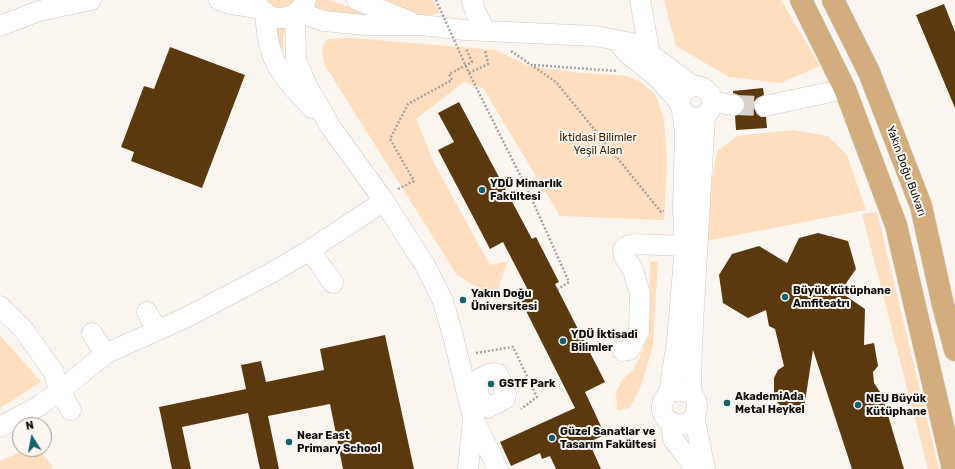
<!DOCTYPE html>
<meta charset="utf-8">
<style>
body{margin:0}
#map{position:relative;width:955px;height:469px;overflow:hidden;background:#fbf5f0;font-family:Rubik,sans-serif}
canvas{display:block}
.north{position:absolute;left:12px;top:417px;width:40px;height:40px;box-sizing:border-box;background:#fbf5f0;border:1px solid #9d9895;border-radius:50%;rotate:349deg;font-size:11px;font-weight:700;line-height:16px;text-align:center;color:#0f0d0c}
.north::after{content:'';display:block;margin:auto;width:14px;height:18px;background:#13626a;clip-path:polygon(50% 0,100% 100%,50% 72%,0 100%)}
</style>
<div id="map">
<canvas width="955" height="469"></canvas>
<div class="north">N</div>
</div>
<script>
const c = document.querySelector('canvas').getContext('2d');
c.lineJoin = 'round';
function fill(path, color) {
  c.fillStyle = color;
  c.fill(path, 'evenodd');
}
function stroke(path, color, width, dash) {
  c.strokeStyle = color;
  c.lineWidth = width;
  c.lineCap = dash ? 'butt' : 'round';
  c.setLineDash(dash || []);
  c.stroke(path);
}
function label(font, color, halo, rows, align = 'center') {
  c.font = font + ' Rubik,sans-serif';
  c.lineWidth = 4;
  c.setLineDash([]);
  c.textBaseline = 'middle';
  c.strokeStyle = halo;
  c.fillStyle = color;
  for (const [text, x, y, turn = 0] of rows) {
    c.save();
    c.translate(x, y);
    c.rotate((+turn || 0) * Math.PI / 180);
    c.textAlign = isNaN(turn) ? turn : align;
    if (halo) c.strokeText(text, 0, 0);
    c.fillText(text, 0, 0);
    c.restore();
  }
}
const green = new Path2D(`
 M 267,0 L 295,0 C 286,9 275,11 267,0 Z
 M 316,0 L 330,0 L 363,12 L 367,13 L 367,16 L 312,12 Z
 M 370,0 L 433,0 L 440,13 L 418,18 Z
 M 664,0 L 781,0 L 820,66 L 781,83 L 729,77 L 676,46 Z
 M 271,25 L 286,26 L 286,29 L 283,38 L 282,65 Z
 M 352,38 L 496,50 L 528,66 L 580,73 L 617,75 L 626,76 L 639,81 L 655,94 L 664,119 L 667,160 L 664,220 L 560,216 L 483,88 L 464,82 L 416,119 L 434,163 L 490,265 L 508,261 L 498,289 L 482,290 L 457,275 L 324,64 L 322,49 L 327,39 Z
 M 793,130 L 828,136 L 847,155 L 866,210 L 707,241 L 706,215 L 717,151 L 737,136 Z
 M 877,212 L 939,469 L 928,469 L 862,214 Z
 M 658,261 L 653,347 L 640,388 L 630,408 L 617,410 L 616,392 L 622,380 L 634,369 L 642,352 L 649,313 L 650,262 Z
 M 0,335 L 41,382 L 0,408 Z
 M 25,450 C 41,449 46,457 53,469 L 0,469 L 0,461 Z`);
const building = new Path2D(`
 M 944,4 L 955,32 L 955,108 L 916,15 Z
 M 170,47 L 245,75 L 202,188 L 131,161 L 134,152 L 121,147 L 144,86 L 154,89 Z
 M 763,88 L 764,95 L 757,98 L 754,102 L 754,108 L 757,114 L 761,117 L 766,117 L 767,128 L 736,130 L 735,116 L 743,112 L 745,106 L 744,100 L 741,96 L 733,93 L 733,91 Z
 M 459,102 L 532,239 L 536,237 L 559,282 L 555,284 L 605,382 L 585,392 L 605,435 L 589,442 L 601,469 L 556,469 L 550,456 L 542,459 L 540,453 L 511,466 L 500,442 L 575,408 L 521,301 L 531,296 L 503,242 L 490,249 L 438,150 L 454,142 L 438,113 Z
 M 818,233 L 848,241 L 856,269 L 840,292 L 865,309 L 864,345 L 874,343 L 878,366 L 873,372 L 874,383 L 882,395 L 904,469 L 852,469 L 813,350 L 804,408 L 794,411 L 783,408 L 777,402 L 774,394 L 774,378 L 778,370 L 784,366 L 775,329 L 769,326 L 766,310 L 748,318 L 723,303 L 719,275 L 732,254 L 759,246 L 787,263 L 799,238 Z
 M 385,335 L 414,469 L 343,469 L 330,404 L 268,416 L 279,469 L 260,469 L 248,413 L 182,427 L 191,469 L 172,469 L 159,407 L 246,389 L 241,365 L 261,361 L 266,382 L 324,370 L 320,349 Z`);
const minorTunnel = new Path2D(`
 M 734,105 L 765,106`);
const path = new Path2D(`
 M 511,51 L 556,82 L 661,212 L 664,211
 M 534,65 L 618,71
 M 469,73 L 488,64 L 485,50
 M 398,189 L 414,181 L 390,139 L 408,104 L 452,80 L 449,74 L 472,62 L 466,48
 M 476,353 L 513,347 L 537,397 L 521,409`);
const minor = new Path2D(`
 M 219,0 L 231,4 L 261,9
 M 256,0 C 265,25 296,23 306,0
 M 357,0 L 409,21
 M 472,0 L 475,11 L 485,31
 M 640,0 L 650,54
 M 265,12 C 266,27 268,48 275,61 C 284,79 298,93 312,108
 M 298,12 L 324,21 L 364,25 L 421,25 L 464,30 L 595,36 L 632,43 L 650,54 L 693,86
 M 295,15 L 296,59 L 306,84 L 330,126 L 382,198 L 426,267 L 443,301 L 453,336 L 473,418 L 498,469
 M 0,26 L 39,11 L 91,0
 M 621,46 L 627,53 L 658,78 L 680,103
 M680 102a16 16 0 1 1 32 0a16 16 0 1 1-32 0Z
 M 712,102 L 734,105
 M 765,106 L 845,89
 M 310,250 L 333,283
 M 0,306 L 23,329 L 53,371 L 60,391 L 71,410
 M 147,312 L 157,330
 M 92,333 L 105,354
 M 623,351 L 629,350 L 639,332 L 640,294 L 633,270 L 624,256 L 623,250 L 626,246 L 633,244 L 685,246
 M 669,393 C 680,388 697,391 697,406 C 696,440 643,421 669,393 L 677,341 L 685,246 L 683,210 L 685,132 L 682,111
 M 691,394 L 692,342 L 705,116
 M 468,398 L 479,397 L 477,383 L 479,379 C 486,376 491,371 498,374 L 506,394 L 505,399 L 488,408 L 479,397
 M 694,416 L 705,469
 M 671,423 L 673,439 L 696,469
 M 0,427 L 39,406 L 60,391 L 105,354 L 187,317 L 271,273 L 310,250 L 384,201
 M 468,469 L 473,419`);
const major = new Path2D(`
 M 801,0 L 845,89 L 896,225 L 953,469
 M 833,0 L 869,72 L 921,206 L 943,305 L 955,350`);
const pathBridge = new Path2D(`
 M 436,0 L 469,73 L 530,195 L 569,282 L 558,289`);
const markers = [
 [482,190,4,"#13626a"],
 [785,297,4,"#13626a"],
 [463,300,4,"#13626a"],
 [563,341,4,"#13626a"],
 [491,384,4,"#13626a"],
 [727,403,4,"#13626a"],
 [858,405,4,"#13626a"],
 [552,438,4,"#13626a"],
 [289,442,4,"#13626a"]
];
const parkNames = [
 ["İktidasi Bilimler",598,138],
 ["Yeşil Alan",598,151]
];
const streetNames = [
 ["Yakın Doğu Bulvarı",906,171,70]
];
const poiNames = [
 ["YDÜ Mimarlık",490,184],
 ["Fakültesi",490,197],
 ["Büyük Kütüphane",793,291],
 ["Amfiteatrı",793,304],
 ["Yakın Doğu",471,294],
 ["Üniversitesi",471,307],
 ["YDÜ İktisadi",571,335],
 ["Bilimler",571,348],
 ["GSTF Park",499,384],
 ["AkademiAda",735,397],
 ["Metal Heykel",735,410],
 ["NEU Büyük",866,399],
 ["Kütüphane",866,412],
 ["Güzel Sanatlar ve",560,432],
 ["Tasarım Fakültesi",560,445],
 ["Near East",297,436],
 ["Primary School",297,449]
];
fill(green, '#fedebf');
fill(building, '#5c380e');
stroke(minorTunnel, '#d8d2ce', 20, [20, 10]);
stroke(minor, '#ccc7c2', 21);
stroke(major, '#d4d3d3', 23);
stroke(path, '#a9a4a1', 2.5, [2, 2]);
stroke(minor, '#fff', 20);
stroke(major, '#d4ad7f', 22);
stroke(pathBridge, '#a9a4a1', 2.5, [2, 2]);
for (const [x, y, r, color] of markers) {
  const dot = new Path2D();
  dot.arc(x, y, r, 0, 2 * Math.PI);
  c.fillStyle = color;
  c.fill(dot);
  stroke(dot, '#fbf5f0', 1.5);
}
label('11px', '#3d2201', '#fbf5f0', parkNames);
label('11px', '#0f0d0c', '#fbf5f0', streetNames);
label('bold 11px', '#0f0d0c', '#fbf5f0', poiNames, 'left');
</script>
